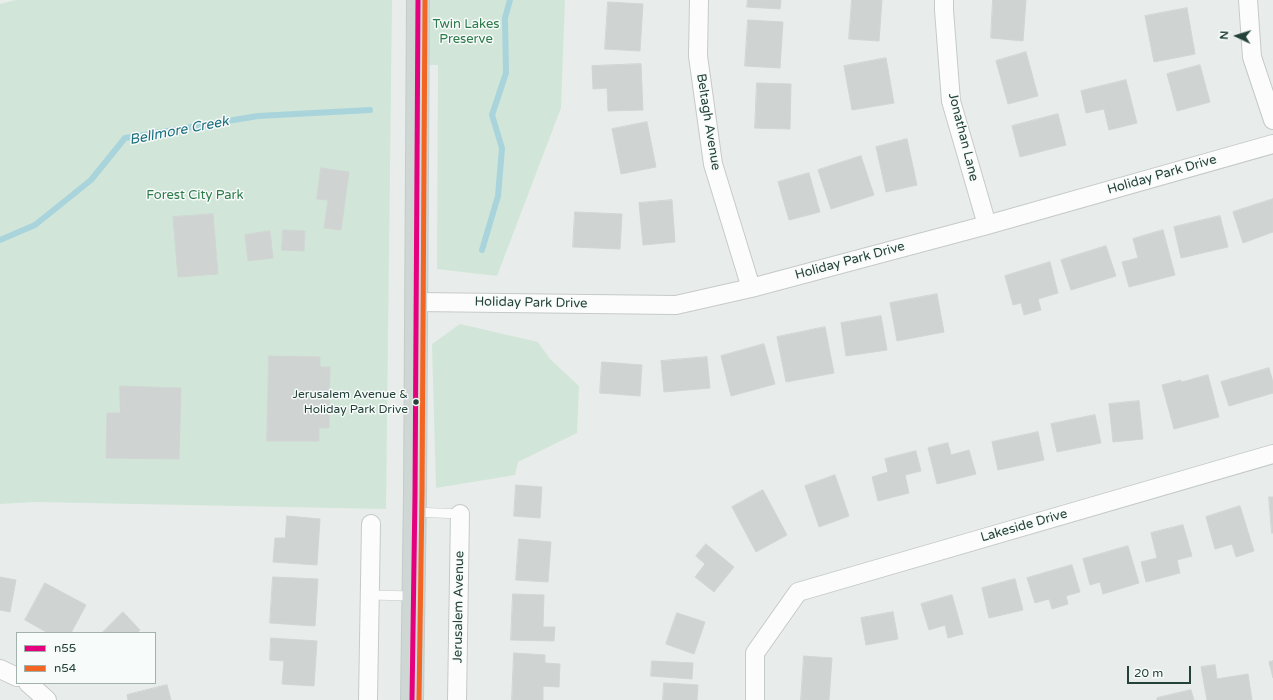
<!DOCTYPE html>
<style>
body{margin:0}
#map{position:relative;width:1273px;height:700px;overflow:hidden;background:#e8edeb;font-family:"Varela Round",sans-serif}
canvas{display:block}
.legend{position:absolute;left:16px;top:632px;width:140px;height:52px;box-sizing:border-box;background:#f7fbf9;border:1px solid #a3b1ad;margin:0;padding:5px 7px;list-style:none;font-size:12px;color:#24423a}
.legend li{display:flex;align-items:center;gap:8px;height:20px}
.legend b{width:20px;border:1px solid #a3b1ad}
.north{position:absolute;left:1217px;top:16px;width:40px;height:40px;-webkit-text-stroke:3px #f7fbf9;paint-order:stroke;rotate:274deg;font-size:11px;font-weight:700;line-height:16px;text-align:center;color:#24423a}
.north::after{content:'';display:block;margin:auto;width:14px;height:18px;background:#24423a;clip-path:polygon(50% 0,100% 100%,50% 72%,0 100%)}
.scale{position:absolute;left:1127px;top:666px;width:64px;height:18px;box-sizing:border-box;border:2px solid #24423a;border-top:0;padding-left:5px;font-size:12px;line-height:14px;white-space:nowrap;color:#24423a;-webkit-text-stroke:3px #f7fbf9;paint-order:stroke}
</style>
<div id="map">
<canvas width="1273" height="700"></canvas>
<ul class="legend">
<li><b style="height:5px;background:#e5007d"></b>n55</li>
<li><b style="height:5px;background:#f26522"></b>n54</li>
</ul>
<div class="north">N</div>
<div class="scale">20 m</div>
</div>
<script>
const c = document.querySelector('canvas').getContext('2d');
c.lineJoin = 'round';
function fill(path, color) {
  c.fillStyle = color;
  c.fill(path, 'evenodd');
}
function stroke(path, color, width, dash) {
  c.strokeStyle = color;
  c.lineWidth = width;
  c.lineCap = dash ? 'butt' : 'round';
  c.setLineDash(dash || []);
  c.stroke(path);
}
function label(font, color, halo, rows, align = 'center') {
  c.font = font + ' "Varela Round",sans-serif';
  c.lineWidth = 3;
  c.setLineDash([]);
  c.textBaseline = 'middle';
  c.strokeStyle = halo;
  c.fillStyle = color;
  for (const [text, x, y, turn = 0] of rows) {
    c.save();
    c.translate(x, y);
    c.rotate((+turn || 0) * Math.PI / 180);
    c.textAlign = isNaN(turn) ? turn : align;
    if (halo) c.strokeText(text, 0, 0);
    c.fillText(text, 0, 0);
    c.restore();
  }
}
const green = new Path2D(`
 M 16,0 L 392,0 L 386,509 L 35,502 L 0,504 L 0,4 Z
 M 429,0 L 565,0 L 561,108 L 497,276 L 437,269 L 438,65 L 428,65 Z
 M 460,324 L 538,342 L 550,359 L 579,386 L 577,433 L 518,462 L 515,475 L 436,488 L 432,344 Z`);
const stream = new Path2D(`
 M 0,240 L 35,225 L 91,180 L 125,138 L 258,116 L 370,110
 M 482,250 L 498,196 L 502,148 L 492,115 L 506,73 L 505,18 L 510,0`);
const building = new Path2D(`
 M 748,0 L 781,0 L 780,9 L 747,7 Z
 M 852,0 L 882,0 L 879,41 L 849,39 Z
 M 993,0 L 1026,0 L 1023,41 L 991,38 Z
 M 608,2 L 643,4 L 640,51 L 605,49 Z
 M 1187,8 L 1195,54 L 1154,62 L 1145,16 Z
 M 748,20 L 783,22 L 780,68 L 745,66 Z
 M 1026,52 L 1038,96 L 1008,104 L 996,61 Z
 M 886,58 L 894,103 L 852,110 L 844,66 Z
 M 641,64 L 643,110 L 608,111 L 607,88 L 593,89 L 592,66 Z
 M 1200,65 L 1210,102 L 1177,111 L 1167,74 Z
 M 1126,80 L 1137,123 L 1109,130 L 1104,109 L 1086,113 L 1081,91 Z
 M 757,83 L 791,84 L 790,129 L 755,128 Z
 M 1058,114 L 1066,145 L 1020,157 L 1012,126 Z
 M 647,122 L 656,167 L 621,174 L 612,129 Z
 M 907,139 L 917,185 L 886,192 L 876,147 Z
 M 861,156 L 874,195 L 831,209 L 818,170 Z
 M 321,168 L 349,172 L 341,230 L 324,228 L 328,200 L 317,199 Z
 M 809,173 L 820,212 L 789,220 L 778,182 Z
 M 1273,199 L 1273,232 L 1243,243 L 1233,212 Z
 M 672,200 L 675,242 L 643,245 L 639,203 Z
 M 575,212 L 622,214 L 620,249 L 573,247 Z
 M 213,214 L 218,274 L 178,277 L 173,217 Z
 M 1220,216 L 1228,247 L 1181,258 L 1174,227 Z
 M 283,230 L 305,231 L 304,251 L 282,250 Z
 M 1163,230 L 1175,275 L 1129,287 L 1122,262 L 1138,258 L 1133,239 Z
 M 270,231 L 273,258 L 248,261 L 245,235 Z
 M 1106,246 L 1116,276 L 1071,290 L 1061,260 Z
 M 1050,262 L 1058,293 L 1038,299 L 1041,310 L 1024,315 L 1021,303 L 1013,305 L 1005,276 Z
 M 937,294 L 944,332 L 897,341 L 890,303 Z
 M 881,316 L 887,350 L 846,356 L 841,323 Z
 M 825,327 L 834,373 L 786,382 L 777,337 Z
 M 764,344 L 775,384 L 731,396 L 721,356 Z
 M 269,356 L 320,357 L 320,367 L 330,367 L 329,428 L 319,428 L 319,441 L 267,441 Z
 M 707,357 L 710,388 L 664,392 L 661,361 Z
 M 602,362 L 642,365 L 640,396 L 600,393 Z
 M 1269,368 L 1273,382 L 1273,393 L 1229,406 L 1221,382 Z
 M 1208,375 L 1219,417 L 1174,429 L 1162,385 L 1181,380 L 1181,382 Z
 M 120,386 L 181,388 L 179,459 L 106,458 L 107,413 L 120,413 Z
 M 1139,401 L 1143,439 L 1113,442 L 1109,404 Z
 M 1095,415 L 1101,443 L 1057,452 L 1051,424 Z
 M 1038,432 L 1044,460 L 998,470 L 992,442 Z
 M 948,443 L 951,455 L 969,450 L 976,474 L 937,484 L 928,448 Z
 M 916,451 L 921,471 L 905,475 L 909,493 L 878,501 L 872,477 L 888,472 L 885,459 Z
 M 835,475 L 849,516 L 819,527 L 805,486 Z
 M 516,485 L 542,487 L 540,518 L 514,516 Z
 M 763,490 L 787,535 L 756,552 L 732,507 Z
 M 1269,497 L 1273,497 L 1273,533 L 1272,533 Z
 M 1240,506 L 1254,551 L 1236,557 L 1232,544 L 1215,549 L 1206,517 Z
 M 287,516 L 320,519 L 317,565 L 273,562 L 275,538 L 285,538 Z
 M 1183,525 L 1192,556 L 1177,560 L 1180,573 L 1146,582 L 1141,562 L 1157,558 L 1151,533 Z
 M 519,539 L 551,542 L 548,582 L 516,580 Z
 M 706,544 L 734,567 L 714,592 L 695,577 L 705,564 L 696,556 Z
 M 1128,546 L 1139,583 L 1103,594 L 1100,582 L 1090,585 L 1083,559 Z
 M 1072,565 L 1080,592 L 1066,596 L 1068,604 L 1052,609 L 1049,599 L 1035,603 L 1027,578 Z
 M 0,577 L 16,580 L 10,612 L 0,610 Z
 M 273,577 L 318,579 L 315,626 L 270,623 Z
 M 1015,579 L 1023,610 L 989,618 L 982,588 Z
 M 45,583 L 86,605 L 71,633 L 48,633 L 25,620 Z
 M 513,594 L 544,595 L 543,627 L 555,627 L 554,641 L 511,640 Z
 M 952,595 L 963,634 L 948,638 L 945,625 L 929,630 L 921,604 Z
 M 123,612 L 140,630 L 137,633 L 102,633 Z
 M 893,612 L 898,639 L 866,645 L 861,618 Z
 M 677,613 L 705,622 L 694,654 L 666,644 Z
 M 271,638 L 317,641 L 314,686 L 282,684 L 284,661 L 270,660 Z
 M 514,653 L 545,655 L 545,663 L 560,664 L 559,687 L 543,686 L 543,700 L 512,700 Z
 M 804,656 L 832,658 L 829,700 L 801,700 Z
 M 652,661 L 693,663 L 692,679 L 651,676 Z
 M 1273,661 L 1273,678 L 1269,662 Z
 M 1215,665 L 1217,679 L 1248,674 L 1252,700 L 1207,700 L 1201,667 Z
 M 664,683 L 698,685 L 697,700 L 663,700 Z
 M 167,685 L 171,700 L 128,700 L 127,695 Z
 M 1191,690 L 1194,700 L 1157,700 L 1157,698 Z`);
const lane = new Path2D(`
 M 415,512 L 460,514
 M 369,595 L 414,596`);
const street = new Path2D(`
 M 699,0 L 698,56 L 713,164 L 751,288
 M 944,0 L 944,10 L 951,101 L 987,225
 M 1248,0 L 1252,57 L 1273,120
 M 417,302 L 676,305 L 751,288 L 987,225 L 1273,144
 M 0,669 L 17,677
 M 28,683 L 47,700
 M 368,700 L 371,524
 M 457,700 L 460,514
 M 755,700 L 755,653 L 798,592 L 1273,454`);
const primary = new Path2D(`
 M 412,700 L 415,494 L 418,0`);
const bus1 = new Path2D(`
 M 412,700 L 415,494 L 418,0`);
const bus2 = new Path2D(`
 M 419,700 L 422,494 L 425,0`);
const markers = [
 [416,402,3.5,"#24423a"]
];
const busNames = [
 ["Jerusalem Avenue &",408,395],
 ["Holiday Park Drive",408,410]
];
const parkNames = [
 ["Twin Lakes",466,25],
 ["Preserve",466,40],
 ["Forest City Park",195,196]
];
const streetNames = [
 ["Beltagh Avenue",708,122,81],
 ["Jonathan Lane",963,137,76],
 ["Holiday Park Drive",1162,175,-16],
 ["Holiday Park Drive",850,261,-15],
 ["Holiday Park Drive",531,303,1],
 ["Lakeside Drive",1024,526,-16],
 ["Jerusalem Avenue",459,607,-89]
];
const waterNames = [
 ["Bellmore Creek",179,131,-11]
];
fill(green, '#d1e6d8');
stroke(stream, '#a9d4db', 6);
fill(building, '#cfd4d2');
stroke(building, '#d1d6d4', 1);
stroke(lane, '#c5cac8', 10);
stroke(street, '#c5cac8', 20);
stroke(primary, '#c3ccc9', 24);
stroke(lane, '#fcfcfc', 9);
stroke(street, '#fcfcfc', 18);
stroke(primary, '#cfd7d5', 22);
stroke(bus1, '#e5007d', 5);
stroke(bus2, '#f26522', 5);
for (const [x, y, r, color] of markers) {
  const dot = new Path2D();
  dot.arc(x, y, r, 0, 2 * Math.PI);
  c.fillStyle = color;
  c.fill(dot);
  stroke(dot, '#f7fbf9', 1.5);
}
label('12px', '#24423a', '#f7fbf9', busNames, 'right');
label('13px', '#2d7a4b', '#f7fbf9', parkNames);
label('13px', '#24423a', '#f7fbf9', streetNames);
label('italic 14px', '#1c6f80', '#f7fbf9', waterNames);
</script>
